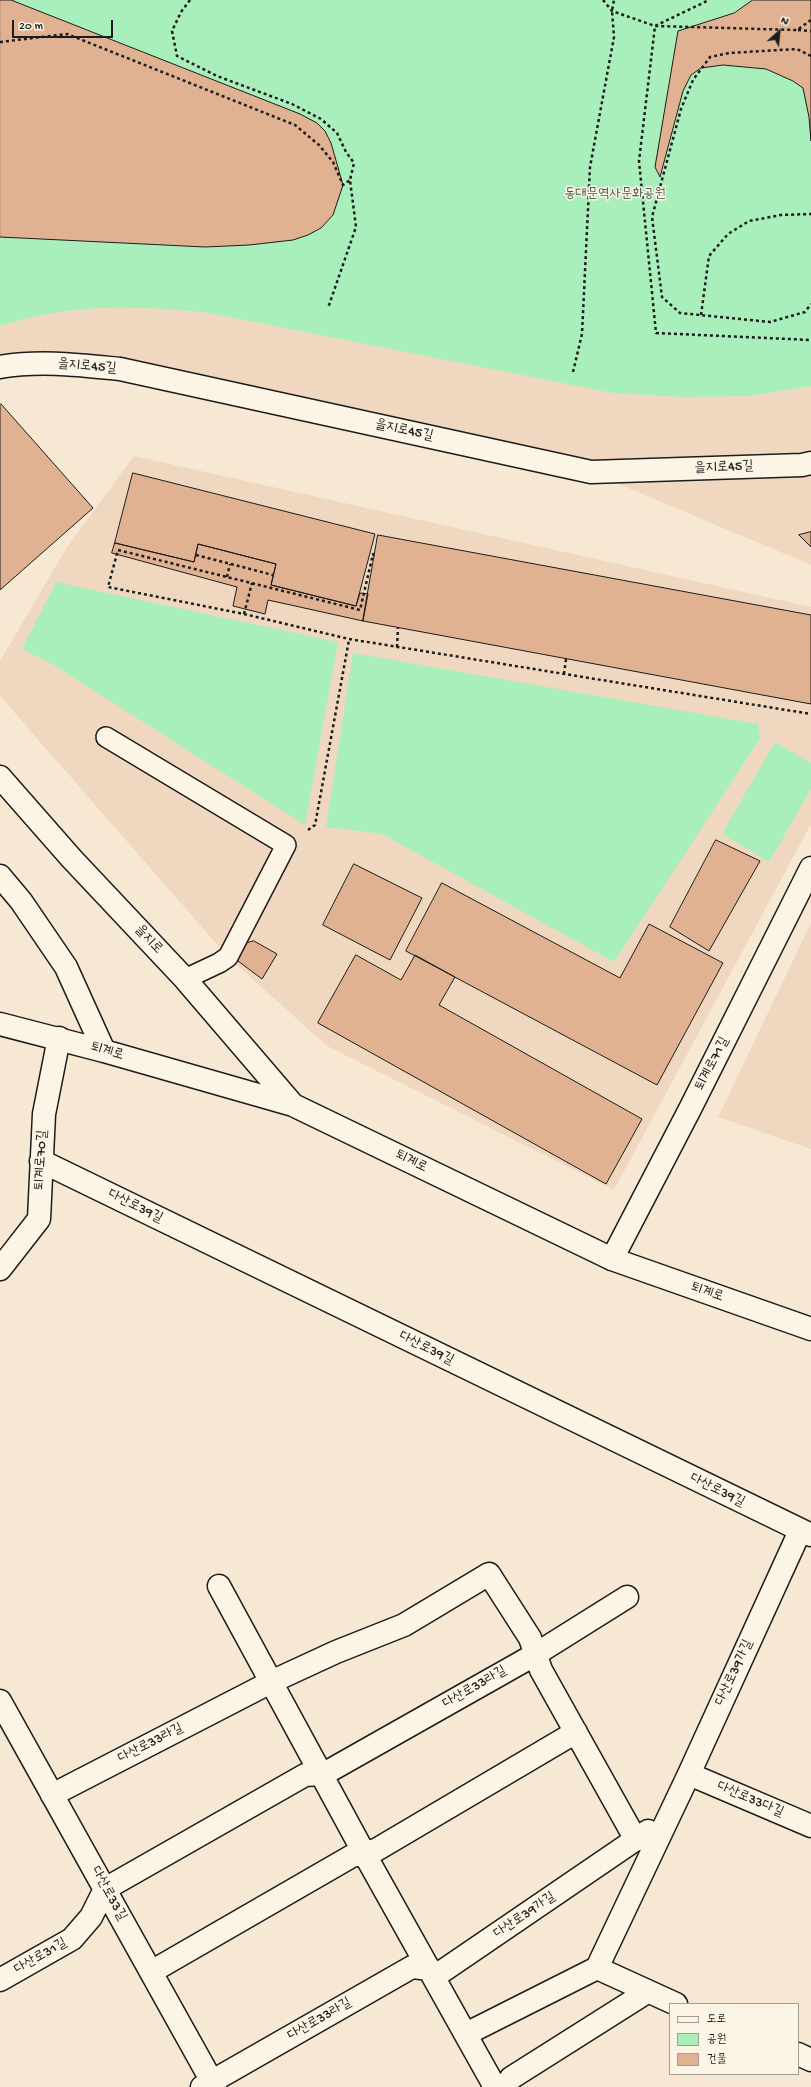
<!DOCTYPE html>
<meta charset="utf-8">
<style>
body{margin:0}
#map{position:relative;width:811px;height:2087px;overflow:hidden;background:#f7e8d4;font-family:"Gochi Hand","Poor Story",sans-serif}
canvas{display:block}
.legend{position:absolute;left:669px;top:2003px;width:130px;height:72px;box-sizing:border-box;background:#fcf5e5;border:1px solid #a29e95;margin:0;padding:5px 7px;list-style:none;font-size:12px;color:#1c1c1c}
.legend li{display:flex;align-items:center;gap:8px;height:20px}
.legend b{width:20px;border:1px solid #a29e95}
.north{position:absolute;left:759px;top:12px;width:40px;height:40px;-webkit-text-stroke:3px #fcf5e5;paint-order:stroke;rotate:27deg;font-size:11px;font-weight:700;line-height:16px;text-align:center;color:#1c1c1c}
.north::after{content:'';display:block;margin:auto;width:14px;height:18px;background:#1c1c1c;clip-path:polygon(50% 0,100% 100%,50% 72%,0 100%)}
.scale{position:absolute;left:12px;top:20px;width:101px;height:18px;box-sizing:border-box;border:2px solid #1c1c1c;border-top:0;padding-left:5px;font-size:12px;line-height:14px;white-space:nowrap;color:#1c1c1c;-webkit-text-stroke:3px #fcf5e5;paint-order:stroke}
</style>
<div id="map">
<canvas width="811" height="2087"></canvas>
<ul class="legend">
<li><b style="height:5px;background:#fcf5e5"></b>도로</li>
<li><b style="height:11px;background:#a9efbb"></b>공원</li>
<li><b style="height:11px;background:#e1b292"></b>건물</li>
</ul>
<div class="north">N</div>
<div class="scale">20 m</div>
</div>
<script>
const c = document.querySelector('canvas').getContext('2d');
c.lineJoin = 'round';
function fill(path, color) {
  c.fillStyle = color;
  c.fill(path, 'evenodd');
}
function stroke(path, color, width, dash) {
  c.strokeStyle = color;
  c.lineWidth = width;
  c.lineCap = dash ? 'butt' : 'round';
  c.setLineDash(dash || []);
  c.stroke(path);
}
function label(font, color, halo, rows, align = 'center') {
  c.font = font + ' "Gochi Hand","Poor Story",sans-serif';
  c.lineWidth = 3;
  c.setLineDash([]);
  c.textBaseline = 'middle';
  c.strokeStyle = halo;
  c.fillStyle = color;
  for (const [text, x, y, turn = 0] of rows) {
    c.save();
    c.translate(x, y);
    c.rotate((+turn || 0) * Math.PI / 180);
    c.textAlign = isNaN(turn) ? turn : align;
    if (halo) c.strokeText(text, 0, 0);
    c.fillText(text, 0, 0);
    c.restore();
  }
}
const built = new Path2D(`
 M 0,0 L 811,0 L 811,565 L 590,472 L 120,369 L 0,367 Z
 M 134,456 L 811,607 L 811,824 L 614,1190 L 327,1046 L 228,957 L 0,696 L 0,661 L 67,547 Z
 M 811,923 L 811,1149 L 718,1117 Z`);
const green = new Path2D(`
 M 0,0 L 811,0 L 811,386 L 748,396 L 682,397 L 613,393 L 209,313 C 136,305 70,303 0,326 Z
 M 56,582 L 338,642 L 305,825 L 52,664 L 22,649 Z
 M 353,653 L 758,724 L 760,739 L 614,962 L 382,834 L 326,827 Z
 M 775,742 L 811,763 L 811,789 L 769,862 L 722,834 Z`);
const building = new Path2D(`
 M 0,0 L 11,0 L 300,114 L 317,123 L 325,131 L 331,143 L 343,185 L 333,215 L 321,228 L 308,235 L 293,240 L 249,245 L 205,247 L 0,237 Z
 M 753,0 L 811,0 L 811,141 L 809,117 L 803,88 L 793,81 L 766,69 L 723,65 L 701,68 L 691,75 L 683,91 L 660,177 L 655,167 L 678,31 L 734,13 Z
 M 1,404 L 93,508 L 0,590 L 0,405 Z
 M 133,473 L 375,534 L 356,606 L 271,585 L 276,564 L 198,544 L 194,562 L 115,543 Z
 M 811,532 L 811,547 L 799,535 Z
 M 378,535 L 811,615 L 811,704 L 363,621 Z
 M 115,543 L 194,562 L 198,544 L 276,564 L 271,585 L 356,606 L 360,593 L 368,594 L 363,621 L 268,600 L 265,614 L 233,606 L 237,587 L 112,553 Z
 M 716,840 L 760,861 L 709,951 L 670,927 Z
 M 354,864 L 422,898 L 390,960 L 323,925 Z
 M 442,883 L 620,978 L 649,924 L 723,963 L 657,1085 L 406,951 Z
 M 254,941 L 277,954 L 262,979 L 234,958 L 243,944 Z
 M 356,955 L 401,980 L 415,955 L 455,977 L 439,1005 L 642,1119 L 606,1184 L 318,1023 Z`);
const path = new Path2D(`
 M 190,0 L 181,12 L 172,31 L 177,56 L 217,76 L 292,104 L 321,119 L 337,133 L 346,152 L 354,163 L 350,180 L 356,227 L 328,308
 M 603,0 L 612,11 L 655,26 L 709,0
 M 811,20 L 797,30 L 655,26 L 639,161 L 656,333 L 811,340
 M 798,30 L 811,31
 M 0,42 L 67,34 L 295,125 L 319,145 L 333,162 L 343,185 L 350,180
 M 811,56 L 797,49 L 729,53 L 710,57 L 693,80 L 681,109 L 652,217 L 662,297 L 680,313 L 770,322 L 805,312 L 811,304
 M 701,315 L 709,256 L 728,234 L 749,221 L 781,215 L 811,214
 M 573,372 L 582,334 L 590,167 L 614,37 L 612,11 L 614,0
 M 196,555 L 273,575
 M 374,556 L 373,554 L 360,610 L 118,550 L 108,587 L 244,614 L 349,639 L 811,714
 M 227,577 L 230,564
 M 244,614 L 252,583
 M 397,647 L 398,628
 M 564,674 L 566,659
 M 308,830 L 315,825 L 349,640`);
const lane = new Path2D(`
 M 106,737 L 286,845 L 228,957 L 219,963 L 185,979`);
const street = new Path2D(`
 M 41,1161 L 811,1535
 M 612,1259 L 690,1109 L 811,868
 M 0,1269 L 39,1219 L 44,1114 L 59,1038
 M 219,1586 L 364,1853 L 495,2087
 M 0,1701 L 215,2087
 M 689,1774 L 811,1826
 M 52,1795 L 271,1682 L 336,1652 L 404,1625 L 489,1574 L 530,1638 L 541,1670 L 636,1840
 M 151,1972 L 352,1856 L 376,1850 L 576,1732
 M 434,1977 L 648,1831
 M 0,1980 L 72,1939 L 91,1917 L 105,1889 L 305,1775 L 321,1774 L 329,1771 L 536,1654 L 627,1597
 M 676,2004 L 597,1968 L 689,1774 L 800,1531
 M 466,2034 L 597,1968
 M 798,2054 L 811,2060
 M 202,2087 L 412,1967 L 430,1969
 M 505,2087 L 511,2078 L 647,1992`);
const secondary = new Path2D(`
 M 0,367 C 40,360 80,365 120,369 L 591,472 L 802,465 L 811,463`);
const primary = new Path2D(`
 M 0,777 L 72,859 L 185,979 L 293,1105
 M 0,876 L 21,901 L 66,967 L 104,1051
 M 0,1024 L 104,1051 L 293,1105 L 612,1259 L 811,1329`);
const parkNames = [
 ["동대문역사문화공원",615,195]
];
const streetNames = [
 ["을지로45길",87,367,5],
 ["을지로45길",404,431,12],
 ["을지로45길",724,468,-2],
 ["을지로",148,940,47],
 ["퇴계로",107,1052,16],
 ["퇴계로71길",713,1064,-63],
 ["퇴계로70길",42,1160,-87],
 ["퇴계로",411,1162,26],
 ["다산로39길",135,1207,26],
 ["퇴계로",707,1293,19],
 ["다산로39길",426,1349,26],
 ["다산로39길",717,1491,26],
 ["다산로39가길",735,1673,-65],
 ["다산로33라길",475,1688,-30],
 ["다산로33라길",151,1744,-27],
 ["다산로33다길",750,1800,23],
 ["다산로33길",108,1894,61],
 ["다산로39가길",525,1916,-34],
 ["다산로31길",41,1957,-30],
 ["다산로33라길",320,2020,-30]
];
fill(built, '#f0d8c0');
fill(green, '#a9efbb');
fill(building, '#e1b292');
stroke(building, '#1c1c1c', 1);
stroke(lane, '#1c1c1c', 22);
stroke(street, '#1c1c1c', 25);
stroke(secondary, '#1c1c1c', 25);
stroke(primary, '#1c1c1c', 25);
stroke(path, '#1c1c1c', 2.5, [3, 3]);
stroke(lane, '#fcf5e5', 19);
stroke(street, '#fcf5e5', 22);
stroke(secondary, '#fcf5e5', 22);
stroke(primary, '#fcf5e5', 22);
label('14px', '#465b4c', '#fcf5e5', parkNames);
label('14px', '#1c1c1c', '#fcf5e5', streetNames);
</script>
